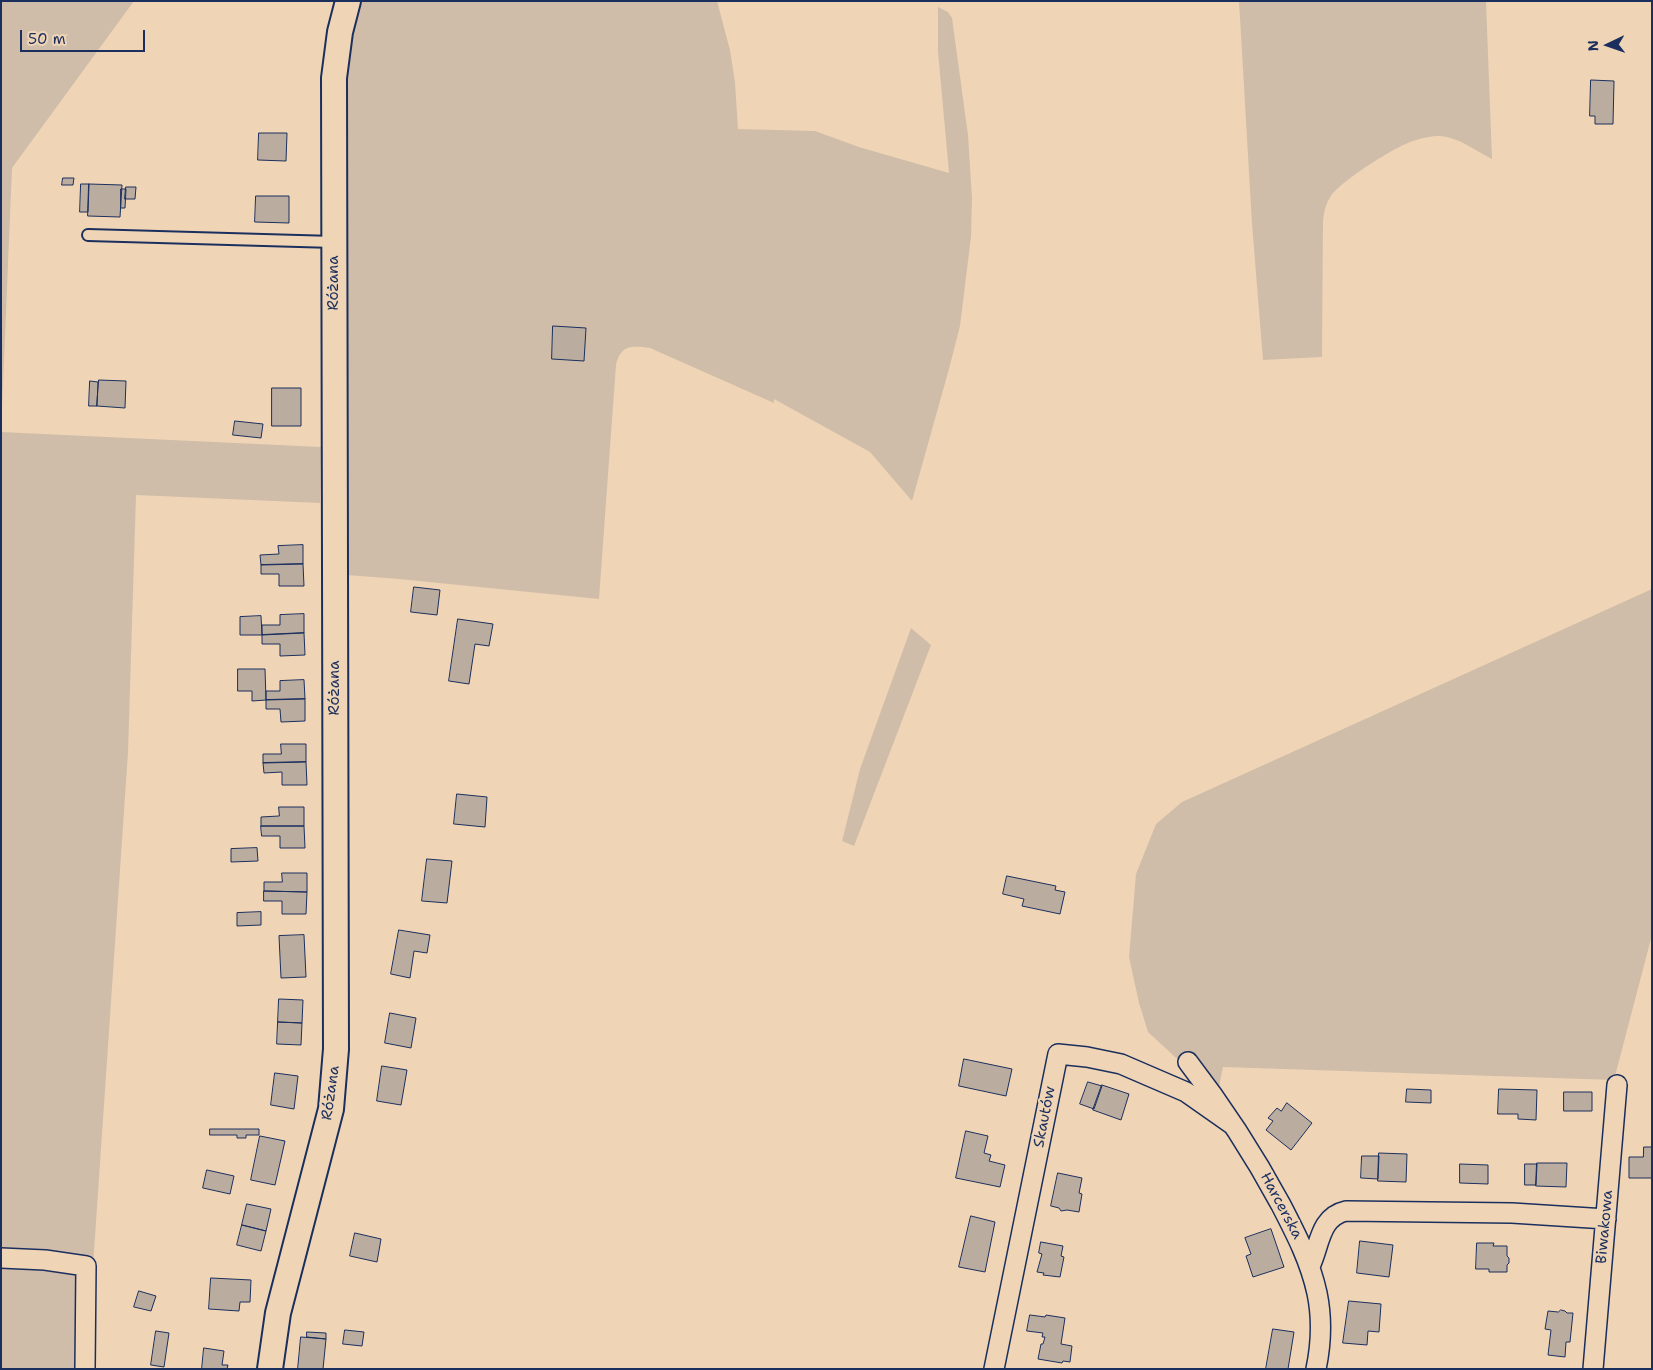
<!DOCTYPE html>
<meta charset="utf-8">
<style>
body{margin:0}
#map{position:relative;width:1653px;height:1370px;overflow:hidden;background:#efd5b6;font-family:"Shantell Sans",sans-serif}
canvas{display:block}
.frame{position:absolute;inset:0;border:2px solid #1b2f5e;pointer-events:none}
.north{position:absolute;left:1583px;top:20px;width:50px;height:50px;-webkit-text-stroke:4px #efd5b6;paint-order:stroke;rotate:267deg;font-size:14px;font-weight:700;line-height:20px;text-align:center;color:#1b2f5e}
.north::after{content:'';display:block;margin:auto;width:18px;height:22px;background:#1b2f5e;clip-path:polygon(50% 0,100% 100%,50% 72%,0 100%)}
.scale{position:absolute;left:20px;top:30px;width:125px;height:22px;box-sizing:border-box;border:2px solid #1b2f5e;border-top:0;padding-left:6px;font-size:15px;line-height:18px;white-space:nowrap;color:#1b2f5e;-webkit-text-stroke:4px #efd5b6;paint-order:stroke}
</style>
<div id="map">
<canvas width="1653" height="1370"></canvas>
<div class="frame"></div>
<div class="north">N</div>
<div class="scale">50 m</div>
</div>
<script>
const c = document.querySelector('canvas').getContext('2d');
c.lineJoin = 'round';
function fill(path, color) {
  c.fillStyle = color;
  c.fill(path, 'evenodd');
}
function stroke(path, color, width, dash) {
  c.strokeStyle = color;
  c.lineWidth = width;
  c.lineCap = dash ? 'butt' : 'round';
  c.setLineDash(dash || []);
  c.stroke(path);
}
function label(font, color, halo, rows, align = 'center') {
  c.font = font + ' "Shantell Sans",sans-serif';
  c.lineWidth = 4.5;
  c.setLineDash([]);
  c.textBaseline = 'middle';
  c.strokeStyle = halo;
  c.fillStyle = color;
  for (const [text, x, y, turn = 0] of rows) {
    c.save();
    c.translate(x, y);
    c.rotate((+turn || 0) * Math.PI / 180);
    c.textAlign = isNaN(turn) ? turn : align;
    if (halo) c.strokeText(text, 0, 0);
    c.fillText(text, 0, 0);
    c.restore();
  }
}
const green = new Path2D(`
 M 1,1 L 134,1 L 12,168 L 1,432 L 321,447 L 320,503 L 136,495 L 128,753 L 86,1369 L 1,1369 Z
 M 359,1 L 717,1 L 730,50 L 735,82 L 738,129 L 815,131 L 859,147 L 949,173 L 938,52 L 938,7 L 948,12 L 952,18 L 968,135 L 972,198 L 971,237 L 960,326 L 949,369 L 912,501 L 870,452 L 774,399 L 774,403 L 650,348 C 632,346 621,344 616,365 L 599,599 L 399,579 L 346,575 L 346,97 L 348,65 Z
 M 1239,1 L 1486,1 L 1492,159 C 1476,151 1458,137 1440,136 C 1432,136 1421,138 1413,141 C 1396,146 1341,181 1331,196 C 1326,203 1324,212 1323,221 L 1322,357 L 1263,360 L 1252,224 Z
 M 1652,589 L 1652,935 L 1614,1080 L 1223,1067 L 1219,1087 L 1222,1096 L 1210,1077 L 1175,1057 L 1148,1032 L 1139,1003 L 1129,957 L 1136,874 L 1156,824 L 1182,802 Z
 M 911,628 L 931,645 L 854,846 L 842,841 L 860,769 Z`);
const building = new Path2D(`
 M 1591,80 L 1614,81 L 1613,124 L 1595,124 L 1595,116 L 1590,116 Z
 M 259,133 L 287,133 L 286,161 L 258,160 Z
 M 63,178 L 74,178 L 73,185 L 62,185 Z
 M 81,184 L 89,184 L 88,212 L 80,212 Z
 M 89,184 L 122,185 L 120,217 L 88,216 Z
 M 126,187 L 136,187 L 135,199 L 125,199 Z
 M 121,189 L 126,189 L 125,208 L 121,208 Z
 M 256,196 L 289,196 L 289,223 L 255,222 Z
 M 553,326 L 586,328 L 584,361 L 552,359 Z
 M 99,380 L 126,381 L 125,408 L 97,406 Z
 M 90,381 L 98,382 L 97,406 L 89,406 Z
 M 272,388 L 301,388 L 301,426 L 272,426 Z
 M 235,421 L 263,424 L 261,438 L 233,435 Z
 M 303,545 L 303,564 L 261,565 L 260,555 L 279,554 L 278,546 Z
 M 303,564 L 304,586 L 279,586 L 279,574 L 261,574 L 261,565 Z
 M 414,587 L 440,590 L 437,615 L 411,612 Z
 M 304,614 L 304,633 L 262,635 L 262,625 L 280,625 L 280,615 Z
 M 261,616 L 262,635 L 240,635 L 240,617 Z
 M 458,619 L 493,624 L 489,646 L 475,644 L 469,684 L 449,681 Z
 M 304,633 L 305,655 L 280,656 L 280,644 L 262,644 L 262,635 Z
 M 238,669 L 265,669 L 266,700 L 252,701 L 252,691 L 238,691 Z
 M 304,680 L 305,699 L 266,700 L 266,691 L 280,691 L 280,681 Z
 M 305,699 L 305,721 L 281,722 L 280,709 L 266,709 L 266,700 Z
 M 281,744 L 306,744 L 306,762 L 263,763 L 263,754 L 281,754 Z
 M 306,762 L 307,785 L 282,785 L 282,772 L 264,773 L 263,763 Z
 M 457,794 L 487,797 L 485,827 L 454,824 Z
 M 279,807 L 304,807 L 304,826 L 261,826 L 261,817 L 279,816 Z
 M 261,826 L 304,826 L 305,848 L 280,848 L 280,836 L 262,836 Z
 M 257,848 L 258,861 L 231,862 L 231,849 Z
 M 427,859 L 452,861 L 447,903 L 422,901 Z
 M 282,873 L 307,873 L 307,892 L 264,891 L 264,882 L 282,882 Z
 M 1007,876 L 1056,886 L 1055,890 L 1065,892 L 1060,914 L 1022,906 L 1024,899 L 1003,894 Z
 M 264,891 L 307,892 L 306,914 L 282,914 L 282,901 L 264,901 Z
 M 261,912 L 261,925 L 237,926 L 237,913 Z
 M 399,930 L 430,935 L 427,953 L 414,951 L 410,978 L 391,974 Z
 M 304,935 L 306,977 L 281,978 L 279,936 Z
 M 279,999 L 303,1000 L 302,1023 L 278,1022 Z
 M 390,1013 L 416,1018 L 411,1048 L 385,1043 Z
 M 278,1022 L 302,1023 L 301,1045 L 277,1044 Z
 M 964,1059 L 1012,1069 L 1006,1096 L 959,1086 Z
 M 382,1066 L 407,1070 L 401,1105 L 377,1101 Z
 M 275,1073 L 298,1076 L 294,1109 L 271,1105 Z
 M 1088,1082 L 1102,1086 L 1094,1109 L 1080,1104 Z
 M 1102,1085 L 1129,1094 L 1121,1120 L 1093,1110 Z
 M 1407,1089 L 1431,1090 L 1431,1103 L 1406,1102 Z
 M 1499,1089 L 1537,1090 L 1536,1120 L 1518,1119 L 1518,1114 L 1498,1114 Z
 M 1564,1092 L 1592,1092 L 1592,1111 L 1564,1111 Z
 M 1287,1103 L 1312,1123 L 1291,1150 L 1266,1130 L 1273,1121 L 1268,1118 L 1277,1108 L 1281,1111 Z
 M 210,1129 L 259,1129 L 259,1135 L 246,1135 L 246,1138 L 237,1138 L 237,1135 L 210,1135 Z
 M 966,1131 L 988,1136 L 984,1153 L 991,1155 L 989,1161 L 1005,1165 L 1000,1187 L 956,1178 Z
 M 260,1136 L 285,1141 L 275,1185 L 251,1180 Z
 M 1644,1147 L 1652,1147 L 1652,1178 L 1629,1178 L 1629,1157 L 1643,1157 Z
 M 1379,1153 L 1407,1154 L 1406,1182 L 1378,1181 Z
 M 1362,1156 L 1379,1156 L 1378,1179 L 1361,1178 Z
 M 1537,1163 L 1567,1163 L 1566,1187 L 1536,1186 Z
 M 1460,1164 L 1488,1165 L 1488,1184 L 1460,1183 Z
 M 1525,1164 L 1537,1164 L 1536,1185 L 1525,1185 Z
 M 207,1170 L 234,1176 L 230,1194 L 203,1188 Z
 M 1058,1173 L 1082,1178 L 1079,1193 L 1082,1194 L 1079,1212 L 1067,1210 L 1061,1211 L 1059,1208 L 1051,1206 Z
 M 247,1204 L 271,1209 L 266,1231 L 242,1225 Z
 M 971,1216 L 995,1222 L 985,1272 L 959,1267 Z
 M 242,1225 L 266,1231 L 261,1251 L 237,1245 Z
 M 1271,1229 L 1284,1267 L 1253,1277 L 1246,1256 L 1251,1254 L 1245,1238 Z
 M 355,1233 L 381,1239 L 377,1262 L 350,1256 Z
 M 1360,1241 L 1393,1245 L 1389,1277 L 1357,1273 Z
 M 1041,1242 L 1063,1246 L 1061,1256 L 1064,1257 L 1060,1277 L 1043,1275 L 1044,1273 L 1037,1272 L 1042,1254 L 1039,1253 Z
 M 1477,1243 L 1494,1243 L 1493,1246 L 1507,1246 L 1507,1256 L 1509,1258 L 1509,1263 L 1507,1265 L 1507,1272 L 1489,1272 L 1489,1269 L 1476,1269 Z
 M 211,1278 L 251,1280 L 250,1302 L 240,1302 L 239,1311 L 209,1309 Z
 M 139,1291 L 156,1296 L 151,1311 L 134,1307 Z
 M 1349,1301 L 1381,1304 L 1379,1332 L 1368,1331 L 1367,1345 L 1343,1343 Z
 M 1561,1310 L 1565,1311 L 1567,1313 L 1573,1313 L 1570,1342 L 1566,1342 L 1565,1357 L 1548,1355 L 1551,1330 L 1545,1329 L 1548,1311 L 1558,1312 Z
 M 1030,1315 L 1045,1317 L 1046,1315 L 1065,1318 L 1061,1344 L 1072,1346 L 1070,1362 L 1063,1361 L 1062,1363 L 1038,1359 L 1041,1344 L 1043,1344 L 1045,1337 L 1042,1337 L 1043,1333 L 1027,1331 Z
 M 1273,1329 L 1294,1332 L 1288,1369 L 1266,1369 Z
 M 345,1330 L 364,1332 L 362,1346 L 343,1344 Z
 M 156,1331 L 169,1333 L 164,1367 L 151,1365 Z
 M 307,1332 L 326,1333 L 326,1339 L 307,1337 Z
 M 301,1337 L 326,1339 L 323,1369 L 298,1369 Z
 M 204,1348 L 224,1351 L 222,1365 L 228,1365 L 227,1369 L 202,1369 Z`);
const service = new Path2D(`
 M 88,235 L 334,242`);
const minor = new Path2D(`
 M 1188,1062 C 1223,1107 1254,1155 1281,1205 C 1296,1234 1310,1261 1317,1293 C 1322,1317 1321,1345 1316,1369
 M 1,1258 L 45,1260 L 86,1266 L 85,1369
 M 1310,1266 C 1320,1246 1319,1217 1346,1211 L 1512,1213 L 1606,1219
 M 994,1369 L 1058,1054 L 1087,1057 L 1121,1064 L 1186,1092 L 1233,1125
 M 1593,1369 L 1617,1085`);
const tertiary = new Path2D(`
 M 270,1369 L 278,1313 L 331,1109 L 336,1049 L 334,78 L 340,32 L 348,1`);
const streetNames = [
 ["Różana",334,283,-90],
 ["Różana",335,688,-90],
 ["Różana",331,1093,-82],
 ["Skautów",1045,1117,-79],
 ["Harcerska",1281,1206,62],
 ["Biwakowa",1605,1227,-85]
];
fill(green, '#d0bda9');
fill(building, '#bbaca0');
stroke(building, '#1b2f5e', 1);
stroke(service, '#1b2f5e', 14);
stroke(minor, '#1b2f5e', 22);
stroke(tertiary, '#1b2f5e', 28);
stroke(service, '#efd5b6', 10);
stroke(minor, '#efd5b6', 19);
stroke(tertiary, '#efd5b6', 24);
label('15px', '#1b2f5e', '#efd5b6', streetNames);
</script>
